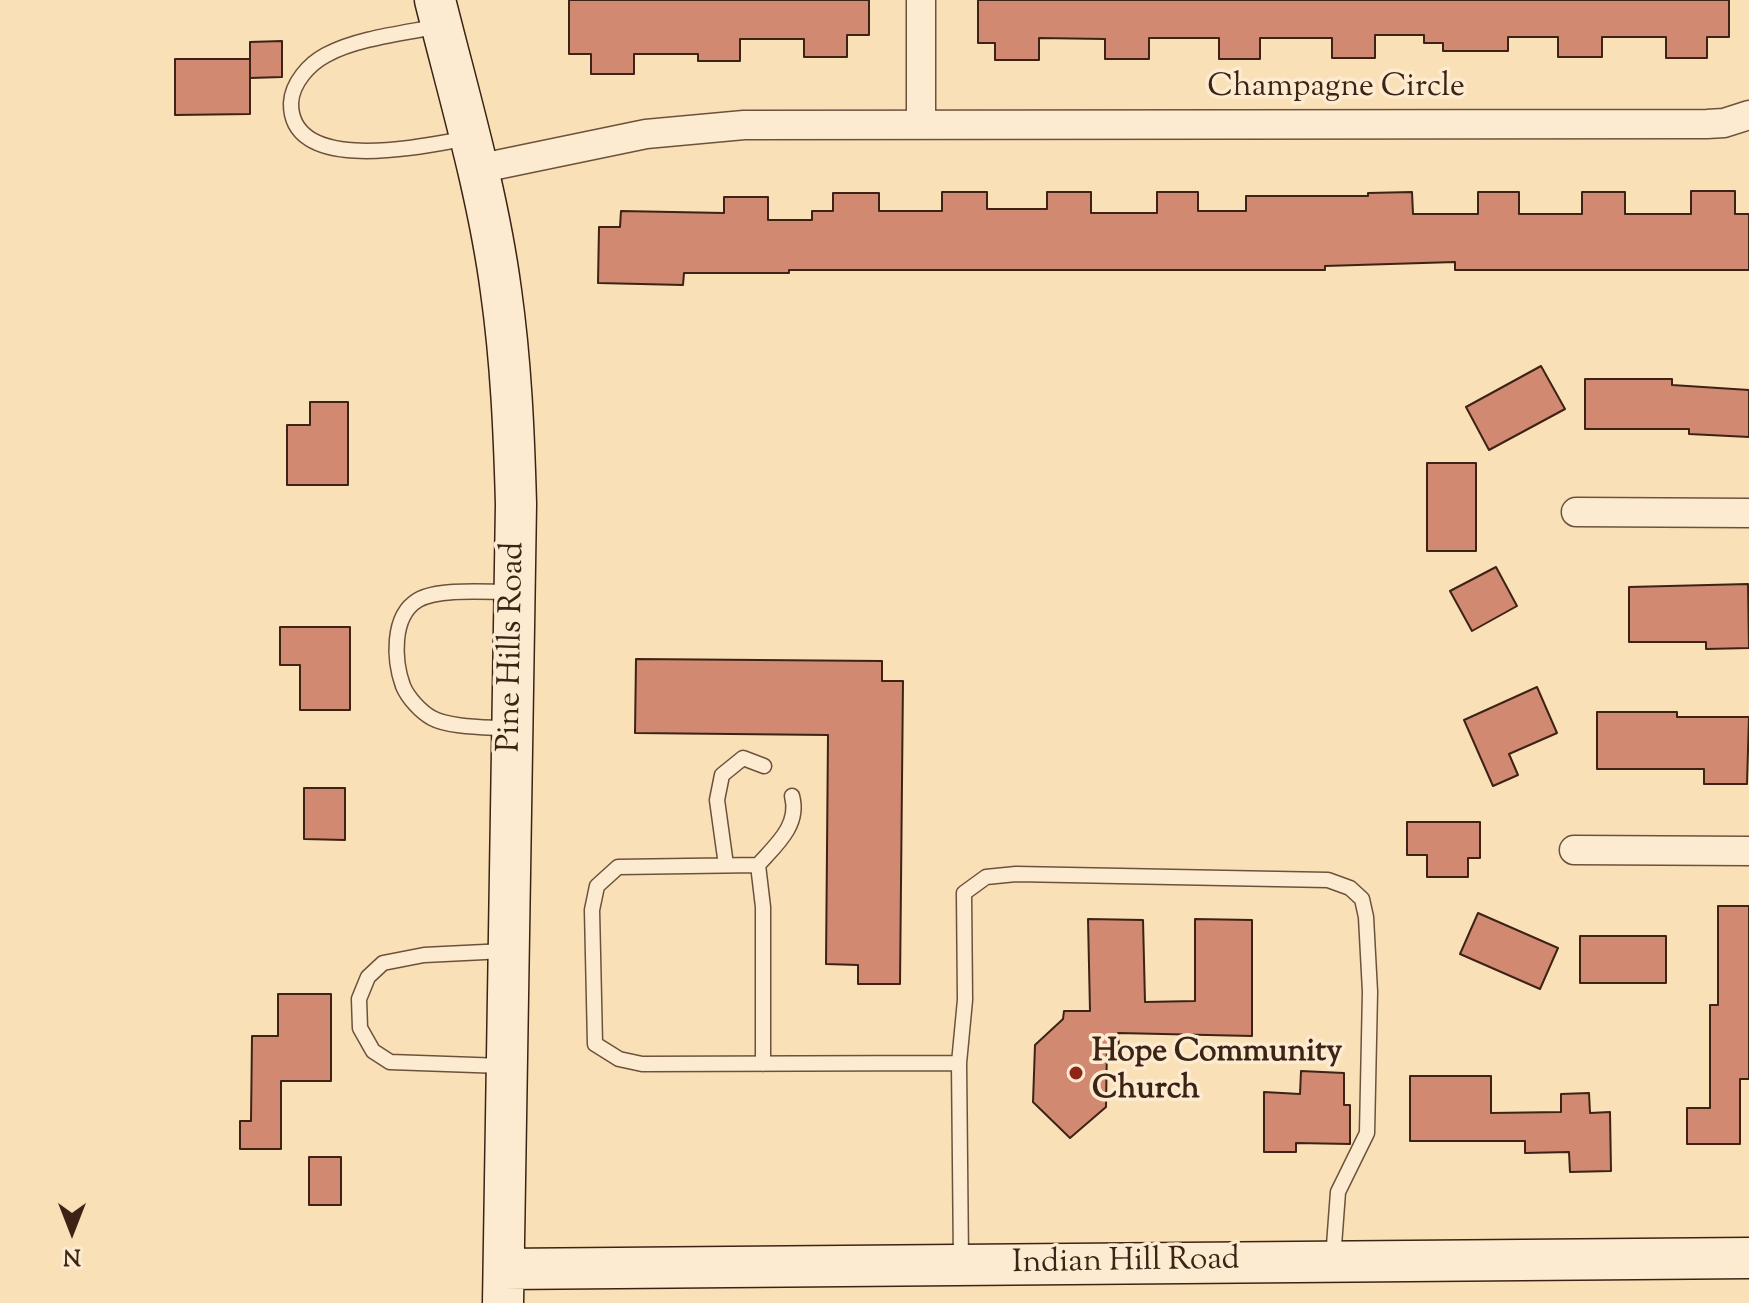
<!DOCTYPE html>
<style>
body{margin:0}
#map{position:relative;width:1749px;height:1303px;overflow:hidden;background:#fae0b6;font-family:"Sorts Mill Goudy",serif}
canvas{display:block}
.north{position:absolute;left:32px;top:1191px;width:80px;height:80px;-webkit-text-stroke:6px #fcebd0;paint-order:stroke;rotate:180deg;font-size:22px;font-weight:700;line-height:32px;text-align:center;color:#3c2315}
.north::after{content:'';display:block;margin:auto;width:28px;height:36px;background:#3c2315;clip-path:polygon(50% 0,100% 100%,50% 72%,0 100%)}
</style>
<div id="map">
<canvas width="1749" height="1303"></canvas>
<div class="north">N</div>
</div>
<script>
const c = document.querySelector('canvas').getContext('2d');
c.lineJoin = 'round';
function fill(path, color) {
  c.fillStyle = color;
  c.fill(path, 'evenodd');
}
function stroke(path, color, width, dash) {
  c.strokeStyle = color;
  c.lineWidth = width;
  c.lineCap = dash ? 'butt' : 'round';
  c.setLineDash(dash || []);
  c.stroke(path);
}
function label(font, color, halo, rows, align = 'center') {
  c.font = font + ' "Sorts Mill Goudy",serif';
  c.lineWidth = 7;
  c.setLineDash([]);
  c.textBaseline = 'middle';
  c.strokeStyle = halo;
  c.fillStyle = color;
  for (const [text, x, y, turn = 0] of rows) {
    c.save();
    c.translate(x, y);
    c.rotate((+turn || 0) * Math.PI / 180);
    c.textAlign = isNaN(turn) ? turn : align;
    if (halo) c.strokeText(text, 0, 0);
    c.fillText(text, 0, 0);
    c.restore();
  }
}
const building = new Path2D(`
 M 569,0 L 869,0 L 869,35 L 847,35 L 847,57 L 804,57 L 804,39 L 740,39 L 740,61 L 698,61 L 698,54 L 634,54 L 634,74 L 591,74 L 591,54 L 569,54 Z
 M 978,0 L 1729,0 L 1729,37 L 1707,37 L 1707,58 L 1666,58 L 1666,37 L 1602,37 L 1602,57 L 1558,57 L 1558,37 L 1508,37 L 1508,51 L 1443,51 L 1443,43 L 1424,43 L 1424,35 L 1375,35 L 1375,58 L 1332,58 L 1332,38 L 1260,38 L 1260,59 L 1219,59 L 1219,38 L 1149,38 L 1149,59 L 1105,59 L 1105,39 L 1039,38 L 1039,60 L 995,60 L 995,43 L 978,43 Z
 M 282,41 L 282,77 L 250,78 L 250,42 Z
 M 175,59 L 250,59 L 250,114 L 175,115 Z
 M 1691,191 L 1735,191 L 1735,214 L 1749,214 L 1749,270 L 1455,270 L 1455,262 L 1325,266 L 1325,270 L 789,270 L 789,273 L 684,273 L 683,285 L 598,283 L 599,227 L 620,227 L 621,211 L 724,213 L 724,197 L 768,197 L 768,220 L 812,220 L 812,211 L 833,211 L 833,193 L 879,193 L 879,211 L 942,211 L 942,192 L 987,192 L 987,209 L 1047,209 L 1047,192 L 1091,192 L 1091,213 L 1157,213 L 1157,192 L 1198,192 L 1198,211 L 1246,211 L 1246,196 L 1368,196 L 1368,193 L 1412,192 L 1413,214 L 1478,214 L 1478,192 L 1519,192 L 1519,214 L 1582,214 L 1582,192 L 1625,192 L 1625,214 L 1691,214 Z
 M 1541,366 L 1565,409 L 1489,450 L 1466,407 Z
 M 1585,379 L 1672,379 L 1672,385 L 1749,390 L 1749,437 L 1689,434 L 1689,429 L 1585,429 Z
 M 310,402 L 348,402 L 348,485 L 287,485 L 287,425 L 310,425 Z
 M 1427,463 L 1476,463 L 1476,551 L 1427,551 Z
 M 1496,567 L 1517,606 L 1472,631 L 1450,591 Z
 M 1748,584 L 1749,648 L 1706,649 L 1706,642 L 1629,642 L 1629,587 Z
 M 280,627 L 350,627 L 350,710 L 300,710 L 300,665 L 280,665 Z
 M 636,659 L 882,661 L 882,681 L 903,681 L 900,984 L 858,984 L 858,965 L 826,964 L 828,735 L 635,733 Z
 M 1537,687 L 1557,733 L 1509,754 L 1518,775 L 1493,786 L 1464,720 Z
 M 1597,712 L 1677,712 L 1677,717 L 1749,717 L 1747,784 L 1704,784 L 1704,769 L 1597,769 Z
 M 304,788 L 345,788 L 345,840 L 304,839 Z
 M 1407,822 L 1480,822 L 1480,858 L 1468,858 L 1468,877 L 1427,877 L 1427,855 L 1407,855 Z
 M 1718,906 L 1749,906 L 1749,1079 L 1740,1079 L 1740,1144 L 1687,1144 L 1687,1108 L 1710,1108 L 1710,1005 L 1718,1005 Z
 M 1478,913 L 1558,948 L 1540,989 L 1460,954 Z
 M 1088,919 L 1143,920 L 1145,1002 L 1195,1001 L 1195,919 L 1252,920 L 1252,1036 L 1118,1033 L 1119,1046 L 1107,1045 L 1106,1107 L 1070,1138 L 1033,1102 L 1035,1045 L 1063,1019 L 1064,1011 L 1090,1011 Z
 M 1580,936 L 1666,936 L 1666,983 L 1580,983 Z
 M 278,994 L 331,994 L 331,1081 L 281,1081 L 281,1149 L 240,1149 L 240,1121 L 251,1121 L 252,1036 L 278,1036 Z
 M 1301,1071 L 1344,1073 L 1344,1105 L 1350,1105 L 1350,1144 L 1296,1143 L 1296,1152 L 1264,1152 L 1264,1092 L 1300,1094 Z
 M 1410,1076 L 1491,1076 L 1491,1113 L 1561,1112 L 1561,1094 L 1589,1093 L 1590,1113 L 1610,1112 L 1611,1171 L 1570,1172 L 1569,1152 L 1525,1153 L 1525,1141 L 1410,1141 Z
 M 309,1157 L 341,1157 L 341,1205 L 309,1205 Z`);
const lane = new Path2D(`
 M 440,26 C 405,33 357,38 326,55 C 309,64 292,83 291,103 C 290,177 428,145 469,138
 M 510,592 C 487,592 438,588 418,600 C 391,616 394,661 403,686 C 408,698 421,712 432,718 C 450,728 491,727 512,729
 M 726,865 L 717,800 L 722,775 L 743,758 L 764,766
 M 758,865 C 776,845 800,825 792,796
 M 959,1063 L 965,1000 L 964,893 L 986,877 L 1016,874 L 1328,880 L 1350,888 L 1362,899 L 1366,917 L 1370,992 L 1367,1133 L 1338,1192 L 1333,1259
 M 763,1064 L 763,907 L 758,865 L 618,867 L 597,886 L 592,910 L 595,1044 L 619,1059 L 642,1064 L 959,1063 L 961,1261
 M 503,1066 L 390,1062 L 373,1051 L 360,1028 L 359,999 L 368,977 L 383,963 L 424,955 L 505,951`);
const street = new Path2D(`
 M 921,0 L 921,125
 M 477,169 L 646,134 L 744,125 L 1707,124 L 1724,123 L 1749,115
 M 1576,512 L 1749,513
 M 1574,850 L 1749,851`);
const secondary = new Path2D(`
 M 435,0 C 459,96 488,193 501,291 C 511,362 514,432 516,504 L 503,1303
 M 504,1269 L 1749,1258`);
const markers = [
 [1076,1073,8,"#8f2418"]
];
const streetNames = [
 ["Champagne Circle",1336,90],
 ["Pine Hills Road",514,647,-89],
 ["Indian Hill Road",1126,1264,-1]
];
const poiNames = [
 ["Hope Community",1092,1055],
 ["Church",1092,1092]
];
fill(building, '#d18971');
stroke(building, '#3c2315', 2);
stroke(lane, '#6c523d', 17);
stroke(street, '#6c523d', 31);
stroke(secondary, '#3c2315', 43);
stroke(lane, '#fcebd0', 14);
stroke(street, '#fcebd0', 28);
stroke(secondary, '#fcebd0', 40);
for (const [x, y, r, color] of markers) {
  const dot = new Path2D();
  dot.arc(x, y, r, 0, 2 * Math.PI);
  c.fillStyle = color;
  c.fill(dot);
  stroke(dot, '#fcebd0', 3);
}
label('32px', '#3c2315', '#fcebd0', streetNames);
label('bold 32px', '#3c2315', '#fcebd0', poiNames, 'left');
</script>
